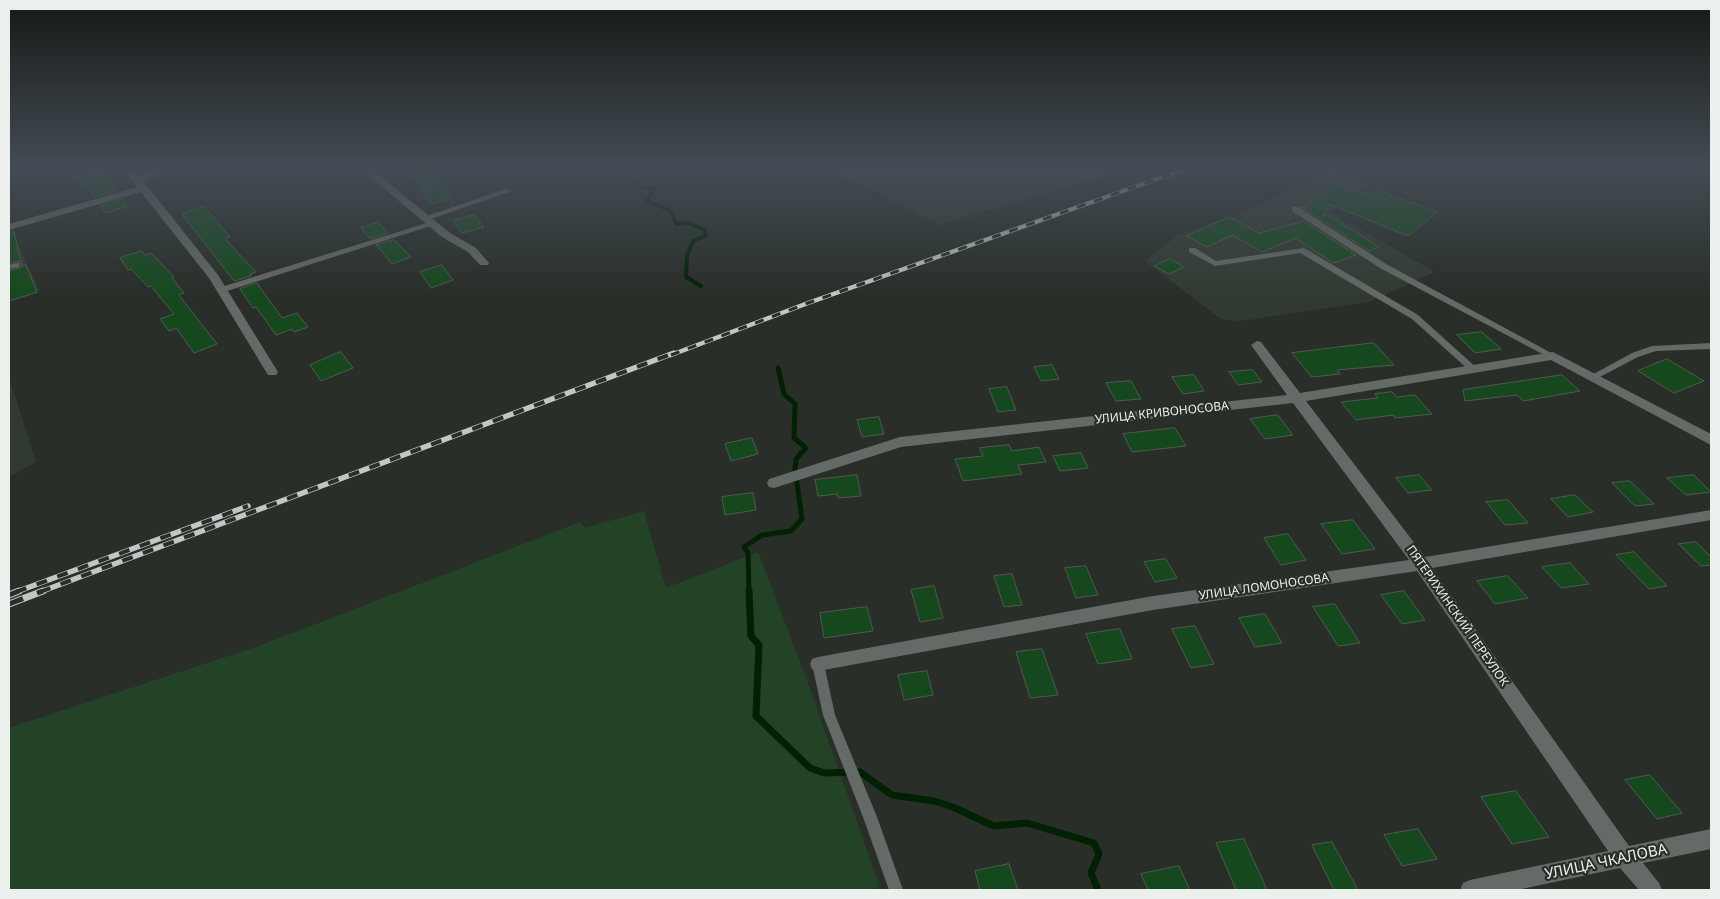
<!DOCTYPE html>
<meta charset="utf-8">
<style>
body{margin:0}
#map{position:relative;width:1720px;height:899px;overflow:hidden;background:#292e29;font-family:"Noto Sans",sans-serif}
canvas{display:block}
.frame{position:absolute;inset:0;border:10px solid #ecf0ec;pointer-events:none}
</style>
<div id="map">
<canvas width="1720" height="899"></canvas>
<div class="frame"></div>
</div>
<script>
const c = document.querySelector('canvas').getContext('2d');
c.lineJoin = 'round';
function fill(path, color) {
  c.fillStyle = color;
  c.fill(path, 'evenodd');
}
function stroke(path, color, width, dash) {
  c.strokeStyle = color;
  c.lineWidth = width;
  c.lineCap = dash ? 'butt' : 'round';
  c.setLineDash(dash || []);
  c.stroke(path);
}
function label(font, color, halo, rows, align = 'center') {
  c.font = font + ' "Noto Sans",sans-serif';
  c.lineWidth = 4.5;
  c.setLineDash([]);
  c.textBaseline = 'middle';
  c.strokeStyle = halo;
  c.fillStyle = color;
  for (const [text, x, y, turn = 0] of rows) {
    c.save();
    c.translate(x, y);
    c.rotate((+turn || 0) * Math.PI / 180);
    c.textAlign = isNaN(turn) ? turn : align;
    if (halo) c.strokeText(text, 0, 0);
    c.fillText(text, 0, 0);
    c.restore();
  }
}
const built = new Path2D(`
 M 831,170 L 1111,170 L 1112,174 L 940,225 Z
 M 1331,170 L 1370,185 L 1331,212 L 1435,272 L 1369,302 L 1239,321 L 1221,319 L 1145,261 L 1178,235 L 1233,216 Z
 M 12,230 L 40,292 L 9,302 L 9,231 Z
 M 9,377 L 36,462 L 9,477 Z`);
const green = new Path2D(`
 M 644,511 L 666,588 L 758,552 L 808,683 L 880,887 L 868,890 L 9,890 L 9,728 L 259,646 L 580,522 L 585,528 Z`);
const streamFar2 = new Path2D(`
 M 609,170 L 629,179 L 628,185 L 654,188 L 647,201 L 671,211 L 676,224 L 688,223 L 705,230 L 705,236 L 693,241 L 687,255 L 686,277 L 701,286`);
const streamFar1 = new Path2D(`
 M 749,592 L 748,553 L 744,547 L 762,535 L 791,531 L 802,519 L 795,469 L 796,459 L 806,448 L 794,438 L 795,404 L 784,394 L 778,368`);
const stream = new Path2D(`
 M 749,591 L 751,636 L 759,645 L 756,716 L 810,768 L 824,773 L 860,772 L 892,795 L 934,801 L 953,807 L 994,826 L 1027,823 L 1094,843 L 1099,854 L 1091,873 L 1098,890`);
const building = new Path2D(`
 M 405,170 L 429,170 L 454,202 L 451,206 L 444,200 L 431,204 L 421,190 L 428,188 Z
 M 101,172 L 117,191 L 94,197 L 88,189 L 86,190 L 78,178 Z
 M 1342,178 L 1339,184 L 1370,195 L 1378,190 L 1437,212 L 1408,236 L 1329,204 L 1323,216 L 1328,215 L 1379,247 L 1369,251 L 1303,208 Z
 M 122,199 L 128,206 L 106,213 L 101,206 Z
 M 204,206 L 230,237 L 225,239 L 256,272 L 250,274 L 251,276 L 234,281 L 182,214 Z
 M 474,215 L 484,227 L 462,233 L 453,221 Z
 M 1229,217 L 1259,233 L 1304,221 L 1356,255 L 1333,263 L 1296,238 L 1262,252 L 1232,235 L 1207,247 L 1187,236 Z
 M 378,222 L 388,233 L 370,239 L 361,228 Z
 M 14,232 L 22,266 L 26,265 L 37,292 L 9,301 L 9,271 L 21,267 L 19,261 L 9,263 L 9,233 Z
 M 394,240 L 411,257 L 392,264 L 376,245 Z
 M 142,251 L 145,255 L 151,253 L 174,277 L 172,278 L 184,293 L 179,295 L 217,344 L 194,353 L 176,328 L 169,331 L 160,319 L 174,314 L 151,286 L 148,287 L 131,269 L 128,270 L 120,258 Z
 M 1170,259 L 1184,267 L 1169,274 L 1155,266 Z
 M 442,265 L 453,280 L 431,288 L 420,272 Z
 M 257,283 L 282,318 L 297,313 L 308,327 L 294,332 L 292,329 L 276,335 L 256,307 L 253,308 L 240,289 Z
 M 1482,332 L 1501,349 L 1475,353 L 1457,335 Z
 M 1374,343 L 1394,365 L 1337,370 L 1340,374 L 1312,377 L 1292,353 Z
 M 341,352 L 353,368 L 321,381 L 310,365 Z
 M 1667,359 L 1704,381 L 1674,393 L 1638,371 Z
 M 1052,365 L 1059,379 L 1041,381 L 1034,367 Z
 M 1253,370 L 1262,382 L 1238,385 L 1229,372 Z
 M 1194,375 L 1204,391 L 1183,394 L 1172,377 Z
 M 1562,375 L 1580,391 L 1523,401 L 1517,395 L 1465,401 L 1463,390 Z
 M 1131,381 L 1141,399 L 1116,401 L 1106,383 Z
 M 1007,387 L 1016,410 L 998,412 L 989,389 Z
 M 1392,392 L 1397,397 L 1415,395 L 1432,414 L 1395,418 L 1393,415 L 1356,420 L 1341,402 L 1378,398 L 1375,394 Z
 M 1278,415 L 1293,435 L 1265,439 L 1250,419 Z
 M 879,417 L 884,434 L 862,437 L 857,420 Z
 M 1175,428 L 1186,446 L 1132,452 L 1123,434 Z
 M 752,438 L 758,454 L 731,461 L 725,444 Z
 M 1009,445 L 1012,451 L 1039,447 L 1046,462 L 1018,465 L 1022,474 L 963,481 L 955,459 L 983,456 L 980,448 Z
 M 1081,453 L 1088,468 L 1060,471 L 1053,456 Z
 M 857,475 L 861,496 L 838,498 L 837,494 L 818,496 L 815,480 Z
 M 1419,475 L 1432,490 L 1408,493 L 1396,478 Z
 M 1694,475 L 1711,492 L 1686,495 L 1667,478 Z
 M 1630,481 L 1654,504 L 1635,506 L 1612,483 Z
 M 753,493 L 756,510 L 725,515 L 722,497 Z
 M 1575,495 L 1593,512 L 1568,517 L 1551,499 Z
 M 1508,500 L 1528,523 L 1505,525 L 1486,502 Z
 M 1353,520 L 1375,549 L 1342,554 L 1321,524 Z
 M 1288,534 L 1306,560 L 1281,565 L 1264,538 Z
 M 1696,542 L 1711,557 L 1711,565 L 1701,566 L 1679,544 Z
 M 1634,552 L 1667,586 L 1649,589 L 1616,555 Z
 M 1166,559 L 1177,578 L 1155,582 L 1144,562 Z
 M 1570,563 L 1589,584 L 1561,588 L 1542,567 Z
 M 1086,566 L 1098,595 L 1076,598 L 1065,568 Z
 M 1012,574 L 1022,605 L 1004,607 L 994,576 Z
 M 1508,576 L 1528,598 L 1495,604 L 1477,581 Z
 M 934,586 L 943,618 L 920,622 L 911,590 Z
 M 1404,591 L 1425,620 L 1402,624 L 1381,595 Z
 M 1335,604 L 1360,643 L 1338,646 L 1313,607 Z
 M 867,607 L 873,631 L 824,638 L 820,613 Z
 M 1265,614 L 1282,643 L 1255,647 L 1239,618 Z
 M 1195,626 L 1214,664 L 1191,668 L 1172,629 Z
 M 1120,629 L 1132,659 L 1098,664 L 1086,634 Z
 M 1042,649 L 1058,695 L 1030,698 L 1016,652 Z
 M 927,671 L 933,695 L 904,700 L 898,675 Z
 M 1650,775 L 1682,813 L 1657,819 L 1625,780 Z
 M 1516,791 L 1549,837 L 1512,844 L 1481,797 Z
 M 1418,829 L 1437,859 L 1402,866 L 1384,835 Z
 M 1244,839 L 1267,890 L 1236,890 L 1216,843 Z
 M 1332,842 L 1358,890 L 1334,890 L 1312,845 Z
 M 1009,864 L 1018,890 L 980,890 L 975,871 Z
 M 1179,866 L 1190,890 L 1148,890 L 1141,874 Z`);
const service = new Path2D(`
 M 505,189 L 512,191 L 428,220 L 422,220 L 421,218 Z
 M 1292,207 L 1298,207 L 1386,264 L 1557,356 L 1556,358 L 1550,358 L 1380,268 L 1292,211 Z
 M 430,222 L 436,222 L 437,224 L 224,292 L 218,292 L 217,290 L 218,288 Z
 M 1189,248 L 1195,248 L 1216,261 L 1304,248 L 1418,315 L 1478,369 L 1473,372 L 1470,371 L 1412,319 L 1300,253 L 1215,266 L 1189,252 Z
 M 16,263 L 19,263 L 19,267 L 9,269 L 9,265 Z
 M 1711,343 L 1711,349 L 1656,351 L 1638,357 L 1596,379 L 1590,379 L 1588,377 L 1632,353 L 1652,346 Z
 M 818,659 L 822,660 L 824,664 L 835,715 L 877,817 L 903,890 L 889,890 L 863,817 L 823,715 L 812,664 L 814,660 Z`);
const minor = new Path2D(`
 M 123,170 L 133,170 L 139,177 L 154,170 L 166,170 L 144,182 L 218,275 L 278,372 L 276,375 L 268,375 L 209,278 L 141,192 L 9,230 L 9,224 L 137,187 Z
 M 362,170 L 373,170 L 450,233 L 476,248 L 489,263 L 488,265 L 480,265 L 468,252 L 442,237 Z
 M 1257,341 L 1261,342 L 1300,393 L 1553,352 L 1711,434 L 1711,445 L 1551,360 L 1306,401 L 1425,557 L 1711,510 L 1711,520 L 1432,568 L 1629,846 L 1711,829 L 1711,849 L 1643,863 L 1659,883 L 1662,890 L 1639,890 L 1620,868 L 1517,890 L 1460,890 L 1463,883 L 1470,880 L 1608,851 L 1417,571 L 1153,610 L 818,671 L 812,669 L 810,664 L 812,659 L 818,657 L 1153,596 L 1409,560 L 1293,403 L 901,447 L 774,488 L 769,487 L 767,483 L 769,479 L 900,437 L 1287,395 L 1251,345 Z`);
const railFar2 = new Path2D(`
 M 671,355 L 808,303 L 1182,170`);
const railFar1 = new Path2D(`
 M 16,592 L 248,506
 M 40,592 L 674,353`);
const rail = new Path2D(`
 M 9,595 L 19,591
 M 9,604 L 43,591`);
const streetNames = [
 ["УЛИЦА КРИВОНОСОВА",1162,413,-6],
 ["УЛИЦА ЛОМОНОСОВА",1264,587,-8],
 ["ПЯТЕРИХИНСКИЙ ПЕРЕУЛОК",1457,616,55]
];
const nearStreetnames = [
 ["УЛИЦА ЧКАЛОВА",1606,862,-12]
];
fill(built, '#313a31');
fill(green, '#234326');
stroke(streamFar2, '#002102', 4);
stroke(streamFar1, '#002102', 5);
stroke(stream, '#002102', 7);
fill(building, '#15491d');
stroke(building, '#525852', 1);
fill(service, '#646a65');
fill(minor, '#646a65');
stroke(railFar2, '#c3c7c3', 4.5);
stroke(railFar1, '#c3c7c3', 5.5);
stroke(rail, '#c3c7c3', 7);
stroke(railFar2, '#292e29', 3, [9]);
stroke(railFar1, '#292e29', 4, [11]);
stroke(rail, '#292e29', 5, [15]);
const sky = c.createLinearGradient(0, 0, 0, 296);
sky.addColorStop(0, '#171917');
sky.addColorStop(0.57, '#434c54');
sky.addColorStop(1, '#434c5400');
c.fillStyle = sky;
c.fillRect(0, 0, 1720, 296);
label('12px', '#ecf0ec', '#292e29', streetNames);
label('15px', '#ecf0ec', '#292e29', nearStreetnames);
</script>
